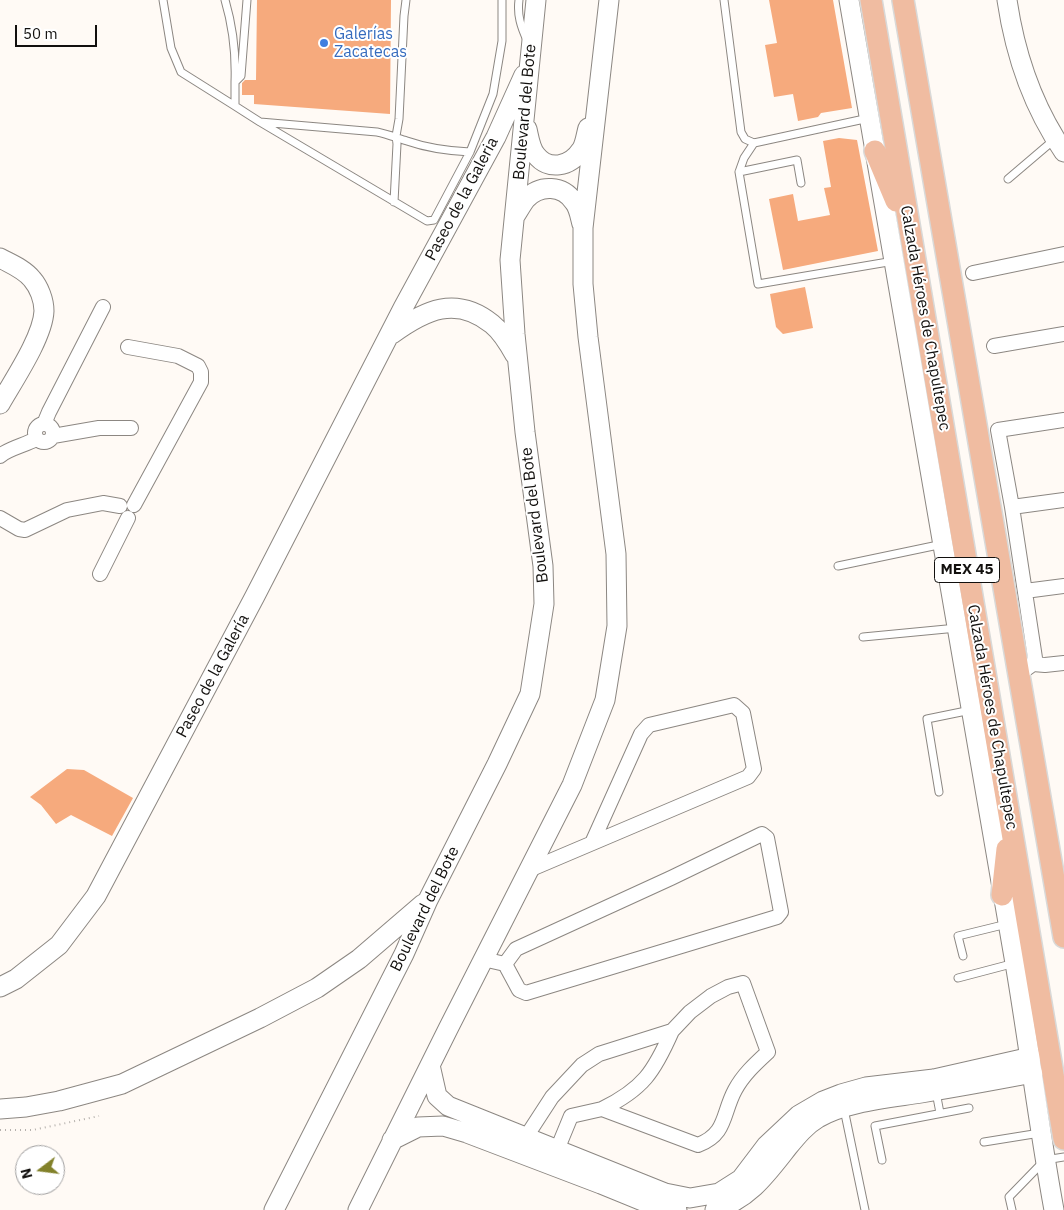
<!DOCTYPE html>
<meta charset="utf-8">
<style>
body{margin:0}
#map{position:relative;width:1064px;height:1210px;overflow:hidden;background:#fffaf5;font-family:"IBM Plex Sans",sans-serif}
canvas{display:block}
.north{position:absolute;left:15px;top:1145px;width:50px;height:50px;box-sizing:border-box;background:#fff;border:1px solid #a09f9f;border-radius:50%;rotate:255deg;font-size:14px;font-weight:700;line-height:20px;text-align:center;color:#12100e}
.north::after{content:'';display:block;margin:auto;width:18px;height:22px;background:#82812a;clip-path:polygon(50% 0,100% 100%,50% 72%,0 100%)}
.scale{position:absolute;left:15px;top:25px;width:82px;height:22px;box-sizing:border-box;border:2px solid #12100e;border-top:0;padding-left:6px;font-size:15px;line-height:18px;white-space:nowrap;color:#12100e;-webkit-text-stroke:4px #fff;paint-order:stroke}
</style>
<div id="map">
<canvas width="1064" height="1210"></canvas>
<div class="north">N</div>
<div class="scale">50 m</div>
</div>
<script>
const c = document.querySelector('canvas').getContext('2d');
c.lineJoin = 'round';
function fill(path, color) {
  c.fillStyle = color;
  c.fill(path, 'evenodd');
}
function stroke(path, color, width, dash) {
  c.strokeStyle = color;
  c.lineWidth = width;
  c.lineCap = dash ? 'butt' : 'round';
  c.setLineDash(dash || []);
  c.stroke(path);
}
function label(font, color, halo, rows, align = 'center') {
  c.font = font + ' "IBM Plex Sans",sans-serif';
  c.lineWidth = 4;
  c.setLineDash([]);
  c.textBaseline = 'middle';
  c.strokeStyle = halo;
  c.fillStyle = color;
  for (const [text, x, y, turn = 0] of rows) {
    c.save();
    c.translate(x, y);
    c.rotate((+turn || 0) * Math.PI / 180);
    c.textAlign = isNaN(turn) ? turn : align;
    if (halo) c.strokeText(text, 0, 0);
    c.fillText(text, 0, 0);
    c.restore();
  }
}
const building = new Path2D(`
 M 257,0 L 391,0 L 390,114 L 254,104 L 254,95 L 242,95 L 242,83 L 245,80 L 256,80 Z
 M 769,0 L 833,0 L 852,108 L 821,113 L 818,117 L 798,121 L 793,94 L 774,97 L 765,45 L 777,43 Z
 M 839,138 L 857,140 L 878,251 L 783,270 L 769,199 L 793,194 L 798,221 L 830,215 L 824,188 L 831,187 L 823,141 Z
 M 805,287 L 813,328 L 783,334 L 776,327 L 770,294 Z
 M 67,769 L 84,770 L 133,798 L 112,836 L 71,815 L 56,824 L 41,805 L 30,797 Z`);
const path = new Path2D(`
 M 0,1130 L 33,1130 L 99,1116`);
const lane = new Path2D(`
 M 163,0 L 171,48 L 181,72 L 235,106
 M 225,0 C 233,27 236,54 235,82
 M 247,0 L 241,76 L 235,82 L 235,106 L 260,122 L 377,132 C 387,134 397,138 407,141 C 427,148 449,151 470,152
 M 519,0 C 517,15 521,27 527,40
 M 724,0 L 741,132 L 745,139 L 754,143 L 869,118
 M 260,122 L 427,221 L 434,220 L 470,152 L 493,94 L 502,41 L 502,0
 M 754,143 L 744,158 L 739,172 L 758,284 L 894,261
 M 739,172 L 797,160 L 801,183
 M 1008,179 L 1055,139
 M 394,202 L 397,144 L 396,136 L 399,119 L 404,16 L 406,0
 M 838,566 L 943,544
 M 863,637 L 957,628
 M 939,792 L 927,719 L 971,710
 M 963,956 L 958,936 L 1007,924
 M 958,978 L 1015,963
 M 936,1092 L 940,1113
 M 844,1109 L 865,1210
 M 984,1142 L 1040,1133
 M 882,1160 L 875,1126 L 969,1108
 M 1012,1210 L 1009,1197 L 1045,1160 L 1064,1157`);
const street = new Path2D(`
 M 973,273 L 1064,254
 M 994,346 L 1064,334
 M 128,347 L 178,356 L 198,366 L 201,372 L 201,382 L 134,505
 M35 433a9 9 0 1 1 18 0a9 9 0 1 1-18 0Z
 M 44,424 L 49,412 L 103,307
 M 53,436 L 99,428 L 131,428
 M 0,456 C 7,449 25,445 36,439
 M 1012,507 L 1064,500
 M 0,518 L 19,529 L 25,530 L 67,510 L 103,503 L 120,506
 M 100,574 L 128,518
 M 1025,591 L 1064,586
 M 1033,664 L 1045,665 L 1064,663
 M 1019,674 L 1033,664 L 1035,658 L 1012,507 L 998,430 L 1064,420
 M 529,870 L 748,777 L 754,769 L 743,713 L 734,705 L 649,725 L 641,734 L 592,843
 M 483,959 L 505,964 L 519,990 L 526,993 L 777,917 L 781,912 L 767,838 L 762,834 L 671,878 L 516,949 L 505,964
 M 602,1109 C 643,1089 654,1072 672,1031
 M 526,1137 L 552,1097 L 582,1065 L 599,1054 L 672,1031 L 690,1012 L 711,996 L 728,987 L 743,983 L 768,1052 C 755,1064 743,1075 735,1090 C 722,1114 727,1134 698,1145 L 602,1109 L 571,1116 L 557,1150`);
const secondary = new Path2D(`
 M 849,0 L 1015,963 C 1029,1046 1039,1128 1054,1210
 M 1007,0 C 1015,54 1033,107 1064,152
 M 527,129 C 529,137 530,148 536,155 C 548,171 570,167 581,150 C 585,145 586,135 588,128
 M 515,216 C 519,210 522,204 526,199 C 540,184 563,185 574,202 C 579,208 580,217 582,224
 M 0,258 C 11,264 24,269 32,279 C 39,287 44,300 44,311 C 43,337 13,381 0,404
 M 392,334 C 425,310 456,295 492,324 C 502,332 509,344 515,355
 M 0,987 L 16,979 L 59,945 L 96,896 L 255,596 L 403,308 L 496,137 L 524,75
 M 430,1065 L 437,1096 L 448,1106 L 665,1193 L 690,1198 L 719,1193 L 741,1179 L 766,1146 L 799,1115 L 823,1101 L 841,1094 L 866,1087 L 934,1079 L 1031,1057
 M 0,1109 L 26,1107 L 59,1101 L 122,1084 L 260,1018 L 317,988 L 359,959 L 423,904
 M 392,1140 L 418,1127 L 443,1126 L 467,1133 L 601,1184 L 650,1204 L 677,1210
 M 274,1210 L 404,954 L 428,900 L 497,764 L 530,694 L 544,604 L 543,566 L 525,432 L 515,334 L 510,260 L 536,0
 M 358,1210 L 448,1029 L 572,785 L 605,700 L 617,626 L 616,554 L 588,337 L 583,284 L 583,228 L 609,0
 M 715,1210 C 750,1198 766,1175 788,1147 C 797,1136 806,1125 818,1118 C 844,1102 890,1098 921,1093 C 958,1087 996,1080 1033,1073`);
const primary = new Path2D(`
 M 871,0 L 1064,1139
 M 903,0 L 1064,937
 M 875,151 L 896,201
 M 1002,895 L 1007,849`);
const markers = [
 [324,43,5,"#3f7fe0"]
];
const shields = [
 [967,570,65]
];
const shieldNames = [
 ["MEX 45",967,570]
];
const shopNames = [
 ["Galerías",334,34],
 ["Zacatecas",334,52]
];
const streetNames = [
 ["Boulevard del Bote",525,112,-85],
 ["Paseo de la Galeria",462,199,-62],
 ["Calzada Héroes de Chapultepec",925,318,80],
 ["Boulevard del Bote",535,515,-97],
 ["Paseo de la Galería",213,676,-62],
 ["Calzada Héroes de Chapultepec",992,717,80],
 ["Boulevard del Bote",425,909,-64]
];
fill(building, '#f6aa7d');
stroke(lane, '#8c8782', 9);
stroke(street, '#8c8782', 16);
stroke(secondary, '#8c8782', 21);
stroke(primary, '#d9d9d8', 24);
stroke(path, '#b5b1ad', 2, [1, 4]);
stroke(lane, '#fff', 7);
stroke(street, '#fff', 14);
stroke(secondary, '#fff', 19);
stroke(primary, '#f0bca1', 21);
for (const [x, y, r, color] of markers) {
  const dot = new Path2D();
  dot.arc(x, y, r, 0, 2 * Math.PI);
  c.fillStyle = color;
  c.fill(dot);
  stroke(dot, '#fff', 2);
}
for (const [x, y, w] of shields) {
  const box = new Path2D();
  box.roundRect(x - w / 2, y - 12.5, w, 25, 4);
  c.fillStyle = '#fff';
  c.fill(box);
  stroke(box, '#12100e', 1);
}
label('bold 15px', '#12100e', null, shieldNames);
label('16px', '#366cbe', '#fff', shopNames, 'left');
label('16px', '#12100e', '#fff', streetNames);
</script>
